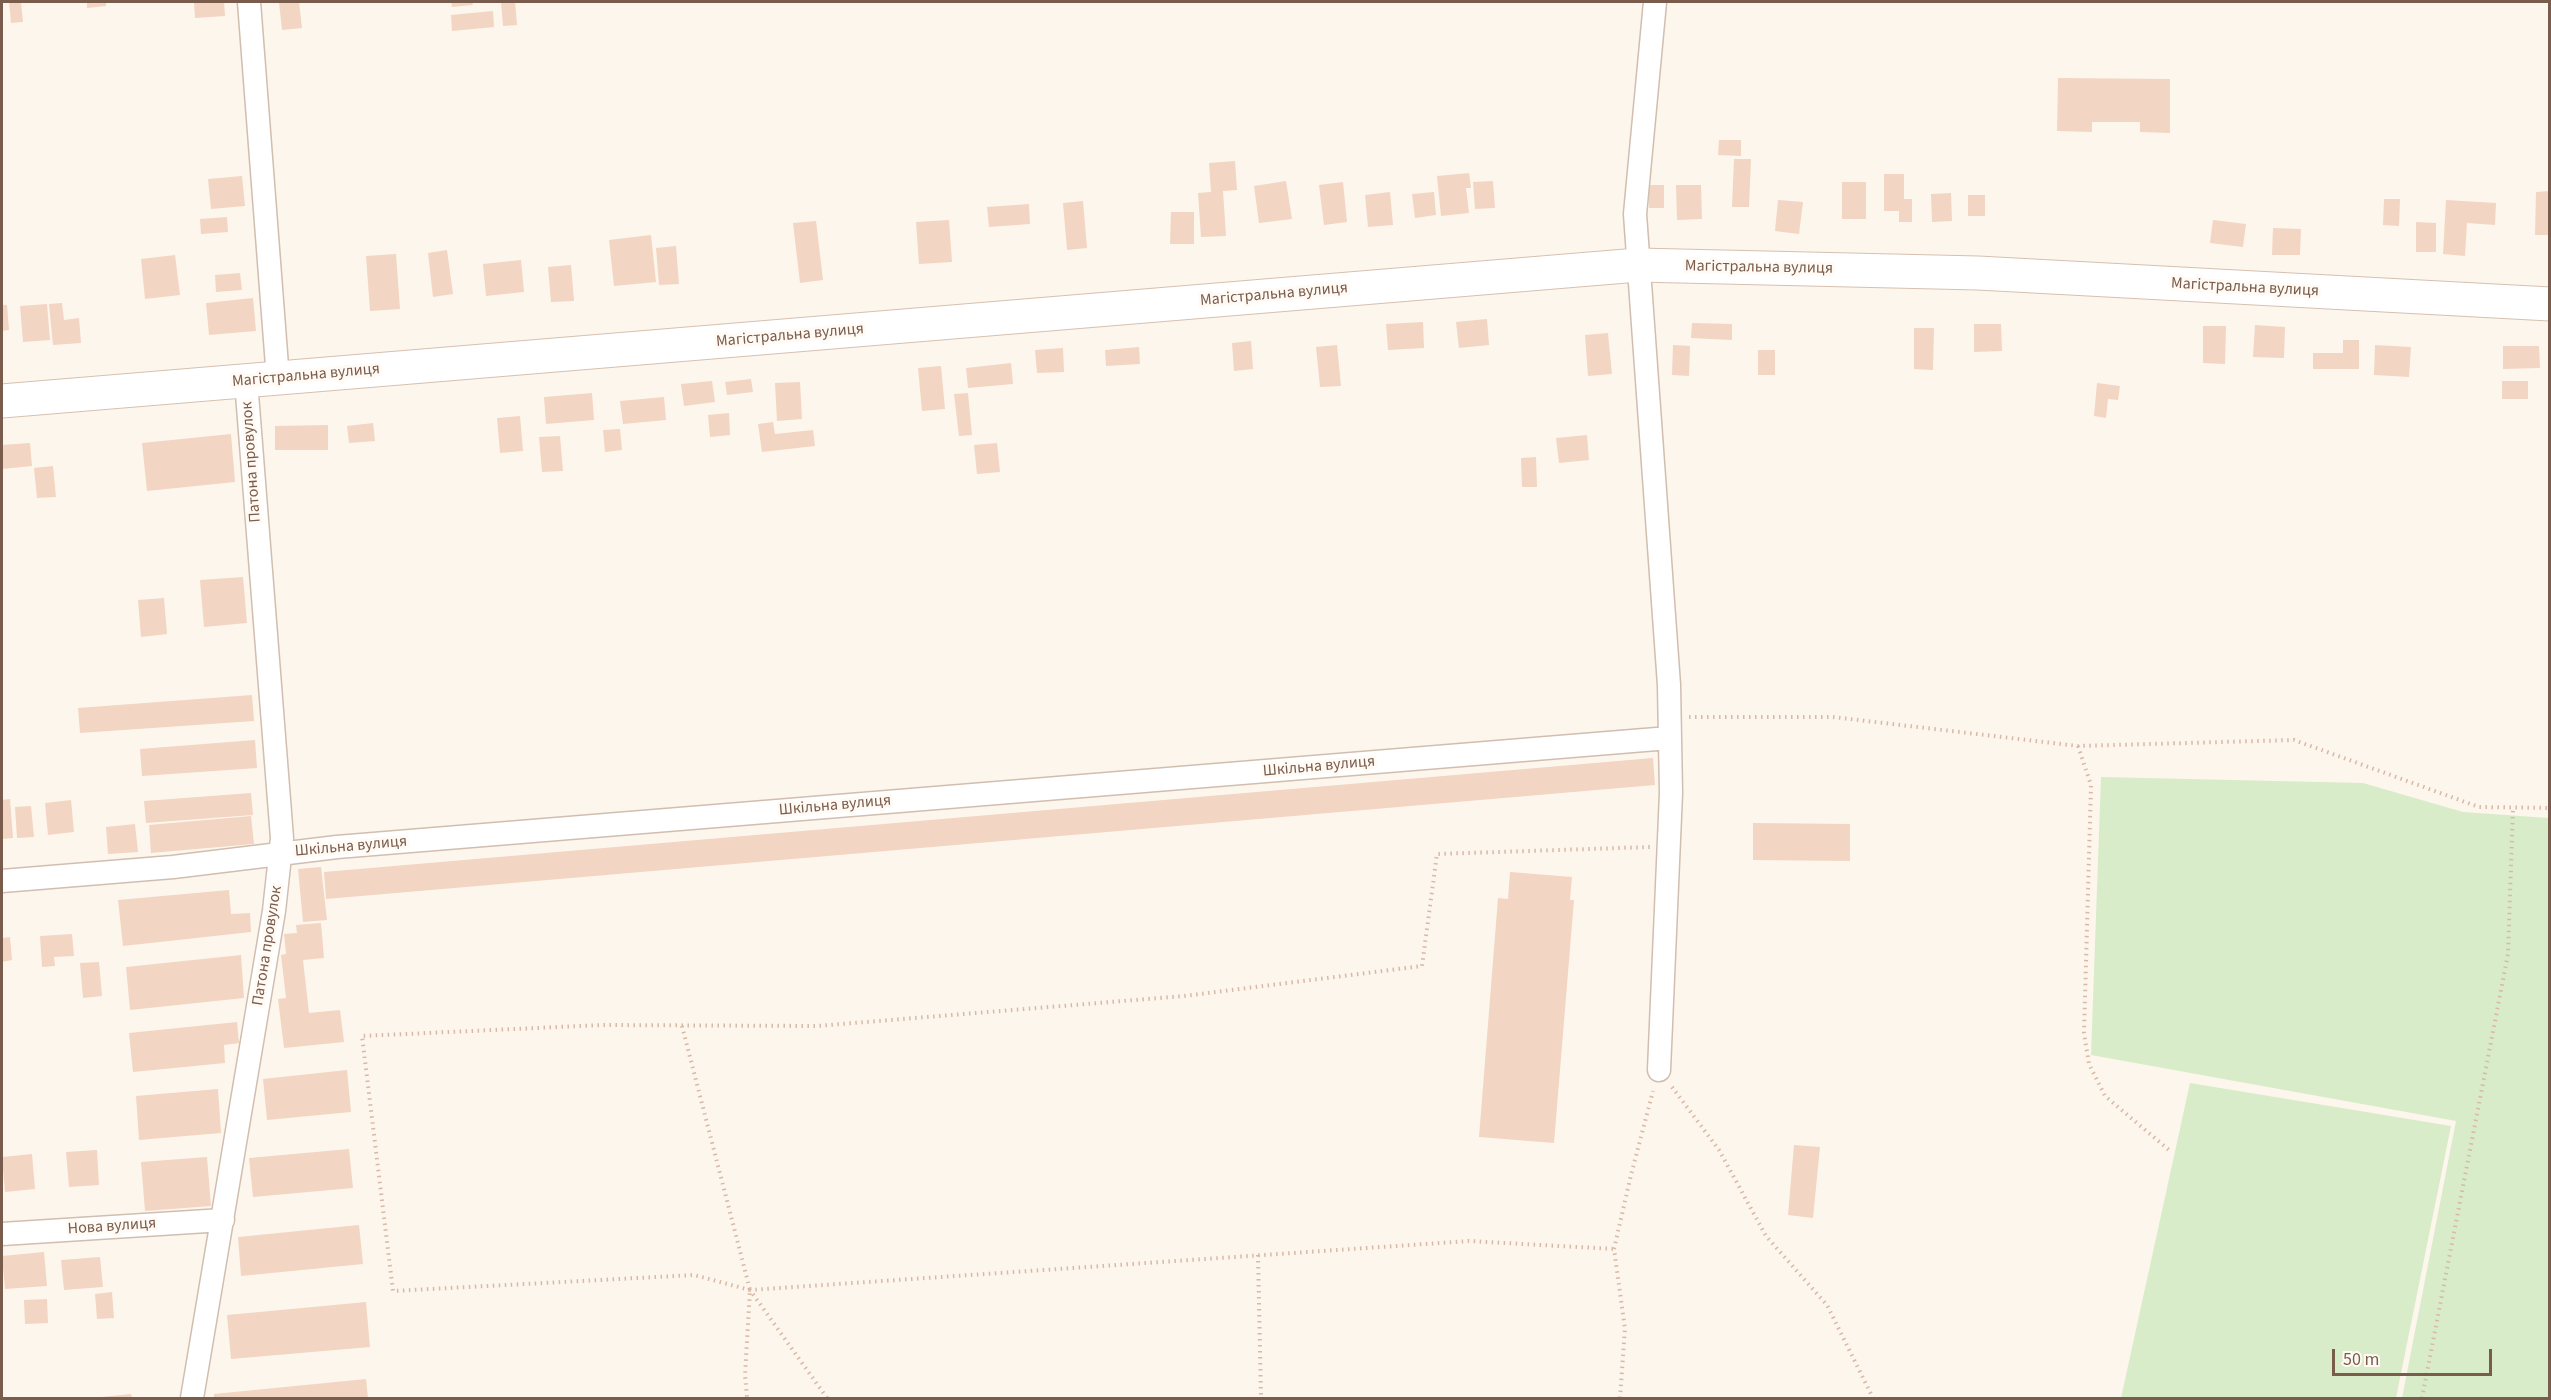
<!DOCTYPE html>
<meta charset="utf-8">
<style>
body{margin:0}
#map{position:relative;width:2551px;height:1400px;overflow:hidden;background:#fdf6ec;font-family:"Source Sans 3",sans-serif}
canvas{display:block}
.frame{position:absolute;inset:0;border:3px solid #7a5c4d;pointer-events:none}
.scale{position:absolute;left:2332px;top:1349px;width:160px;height:27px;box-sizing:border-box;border:3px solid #7a5c4d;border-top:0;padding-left:8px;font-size:18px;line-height:21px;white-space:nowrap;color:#7a5c4d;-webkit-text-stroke:4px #fffaf3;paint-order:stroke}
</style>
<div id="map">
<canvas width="2551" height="1400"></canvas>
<div class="frame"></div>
<div class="scale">50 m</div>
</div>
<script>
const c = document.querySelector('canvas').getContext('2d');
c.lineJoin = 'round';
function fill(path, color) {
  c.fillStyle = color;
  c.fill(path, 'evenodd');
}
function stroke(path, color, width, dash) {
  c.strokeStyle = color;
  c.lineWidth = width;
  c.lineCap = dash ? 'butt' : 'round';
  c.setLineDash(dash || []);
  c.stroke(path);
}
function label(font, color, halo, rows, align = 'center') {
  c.font = font + ' "Source Sans 3",sans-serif';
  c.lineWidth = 6;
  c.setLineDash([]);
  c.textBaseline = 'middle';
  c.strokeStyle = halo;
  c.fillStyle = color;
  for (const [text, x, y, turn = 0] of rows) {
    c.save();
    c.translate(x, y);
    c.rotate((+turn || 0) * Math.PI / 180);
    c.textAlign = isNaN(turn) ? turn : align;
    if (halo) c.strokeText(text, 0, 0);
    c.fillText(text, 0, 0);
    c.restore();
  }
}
const green = new Path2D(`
 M 2101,777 L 2363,783 L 2463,812 L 2549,818 L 2549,1398 L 2402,1398 L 2456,1121 L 2091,1055 Z
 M 2190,1083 L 2451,1126 L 2396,1398 L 2121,1398 Z`);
const building = new Path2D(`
 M 9,2 L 21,2 L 23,22 L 11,23 Z
 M 87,2 L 106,2 L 106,6 L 87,8 Z
 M 194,2 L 224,2 L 225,16 L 195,18 Z
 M 279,2 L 299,2 L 302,28 L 282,30 Z
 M 451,2 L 472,2 L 473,5 L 452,7 Z
 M 501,2 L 515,2 L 517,25 L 503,26 Z
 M 493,11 L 494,27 L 452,31 L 451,15 Z
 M 2058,78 L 2170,79 L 2170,133 L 2140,132 L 2140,122 L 2092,122 L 2092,132 L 2057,131 Z
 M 1719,140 L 1741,140 L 1741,156 L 1718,155 Z
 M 1734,159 L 1751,159 L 1749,207 L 1732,207 Z
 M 1235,161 L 1237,190 L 1223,191 L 1226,236 L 1201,237 L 1198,193 L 1211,192 L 1209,163 Z
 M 1469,173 L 1471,188 L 1466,188 L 1469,213 L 1441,216 L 1437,176 Z
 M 1884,174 L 1904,174 L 1904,199 L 1912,199 L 1912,222 L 1899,222 L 1899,211 L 1884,211 Z
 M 242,176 L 245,206 L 211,209 L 208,179 Z
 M 1286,181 L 1292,219 L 1259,223 L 1254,186 Z
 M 1493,181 L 1495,208 L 1475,209 L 1473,182 Z
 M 1343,182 L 1347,222 L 1324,225 L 1319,185 Z
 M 1842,182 L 1866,182 L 1866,219 L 1842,219 Z
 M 1649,185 L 1664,185 L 1664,208 L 1649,208 Z
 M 1676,185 L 1701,185 L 1702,219 L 1677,220 Z
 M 2550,191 L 2550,235 L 2535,235 L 2536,192 Z
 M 1390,192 L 1393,225 L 1368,227 L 1365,195 Z
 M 1434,192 L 1436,215 L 1415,218 L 1412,194 Z
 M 1951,193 L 1952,221 L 1932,222 L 1931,194 Z
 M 1968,195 L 1985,195 L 1985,216 L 1968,216 Z
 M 2384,199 L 2400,199 L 2399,226 L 2383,225 Z
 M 1778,200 L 1803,202 L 1799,234 L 1775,231 Z
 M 2446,200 L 2496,203 L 2495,225 L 2467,223 L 2465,256 L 2443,254 Z
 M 1083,201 L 1087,248 L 1067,250 L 1063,203 Z
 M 1029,204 L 1030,224 L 989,227 L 987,207 Z
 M 1171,212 L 1194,212 L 1194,244 L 1170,244 Z
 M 227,217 L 228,232 L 201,234 L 200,219 Z
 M 949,220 L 952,262 L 919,264 L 916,222 Z
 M 2213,220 L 2246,224 L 2243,247 L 2210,243 Z
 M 816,221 L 823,280 L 800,283 L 793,223 Z
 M 2416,222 L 2436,223 L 2436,252 L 2416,252 Z
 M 2273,228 L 2301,229 L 2300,255 L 2272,255 Z
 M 651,235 L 656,282 L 614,286 L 609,240 Z
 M 676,246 L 679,284 L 659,285 L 656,248 Z
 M 447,250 L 453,294 L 433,297 L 428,253 Z
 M 396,254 L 400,309 L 370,311 L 366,256 Z
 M 175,255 L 180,295 L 145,299 L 141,259 Z
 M 521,260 L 524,292 L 486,296 L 483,264 Z
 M 571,265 L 574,301 L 551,302 L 548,267 Z
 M 240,273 L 242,290 L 216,292 L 215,275 Z
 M 253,298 L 256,331 L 209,335 L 206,303 Z
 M 62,303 L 64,320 L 79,318 L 81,343 L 53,345 L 49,304 Z
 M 47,304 L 50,340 L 23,342 L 20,306 Z
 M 2,305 L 7,305 L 9,330 L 2,331 Z
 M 1487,319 L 1489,345 L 1459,348 L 1456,322 Z
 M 1423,322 L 1424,348 L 1388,350 L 1386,324 Z
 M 1692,323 L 1732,324 L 1732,340 L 1691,338 Z
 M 1974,324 L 2001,324 L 2002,351 L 1974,352 Z
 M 2255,325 L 2285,327 L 2284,358 L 2253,357 Z
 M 2203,326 L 2226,326 L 2225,364 L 2203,363 Z
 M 1914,328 L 1934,328 L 1933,370 L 1914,369 Z
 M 1608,333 L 1612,374 L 1588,376 L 1585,335 Z
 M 2343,340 L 2359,340 L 2359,369 L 2313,369 L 2313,353 L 2343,353 Z
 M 1251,341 L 1253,369 L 1234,371 L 1232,343 Z
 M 1337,345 L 1341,386 L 1320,387 L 1316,347 Z
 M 1673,345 L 1690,346 L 1689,376 L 1672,375 Z
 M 2375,345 L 2411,347 L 2409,377 L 2374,375 Z
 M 2503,346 L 2539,346 L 2540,368 L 2503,369 Z
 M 1139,347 L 1140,364 L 1106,366 L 1105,350 Z
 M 1063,348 L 1064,372 L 1037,373 L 1035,350 Z
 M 1758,350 L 1775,350 L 1775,375 L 1758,375 Z
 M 1011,363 L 1013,384 L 968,388 L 966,368 Z
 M 941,366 L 945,409 L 922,411 L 918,368 Z
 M 751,379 L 753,392 L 727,395 L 725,382 Z
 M 712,381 L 715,402 L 684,406 L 681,384 Z
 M 2502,381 L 2528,381 L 2528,399 L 2502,399 Z
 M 800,382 L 802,419 L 777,421 L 775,383 Z
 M 2097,383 L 2120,386 L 2118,400 L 2108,399 L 2106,418 L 2094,416 Z
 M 592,393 L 594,420 L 546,424 L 544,397 Z
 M 968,393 L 972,435 L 959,436 L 954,394 Z
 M 664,397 L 666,420 L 623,424 L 620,401 Z
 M 729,413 L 730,435 L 710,437 L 708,415 Z
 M 520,416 L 523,451 L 500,453 L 497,418 Z
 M 773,422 L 775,434 L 813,430 L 815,446 L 762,452 L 758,424 Z
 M 373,423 L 375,441 L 349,443 L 347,426 Z
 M 328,425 L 328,450 L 275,450 L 275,426 Z
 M 620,429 L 622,450 L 605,452 L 603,430 Z
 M 231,434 L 235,482 L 147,491 L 142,443 Z
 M 1587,435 L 1589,460 L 1559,463 L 1556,438 Z
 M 560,436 L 563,471 L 542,472 L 539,437 Z
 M 30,443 L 32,466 L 2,469 L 2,445 Z
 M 997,443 L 1000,472 L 977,474 L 974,445 Z
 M 1536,457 L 1537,487 L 1522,487 L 1521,458 Z
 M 53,466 L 56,497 L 37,498 L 34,468 Z
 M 243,577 L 247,623 L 204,627 L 200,580 Z
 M 164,598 L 167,634 L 141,637 L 138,600 Z
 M 252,695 L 254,721 L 80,733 L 78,708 Z
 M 255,740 L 257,768 L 142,776 L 140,749 Z
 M 1653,758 L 1655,785 L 326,899 L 324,872 Z
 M 251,793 L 253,815 L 146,823 L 144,801 Z
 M 10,799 L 13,838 L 2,839 L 2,800 Z
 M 71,800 L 74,832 L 48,835 L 45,803 Z
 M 31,806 L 34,837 L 17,838 L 15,807 Z
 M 251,816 L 254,844 L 151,853 L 149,825 Z
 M 1753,823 L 1850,824 L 1850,861 L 1753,860 Z
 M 135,824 L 138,852 L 108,854 L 106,827 Z
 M 321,867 L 327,920 L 303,922 L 298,869 Z
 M 1510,872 L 1572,877 L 1570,900 L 1574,900 L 1554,1143 L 1479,1137 L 1498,898 L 1508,899 Z
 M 229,890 L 231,914 L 250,913 L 251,932 L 123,946 L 118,900 Z
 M 321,923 L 324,958 L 303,960 L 309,1013 L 340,1010 L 344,1042 L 284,1048 L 278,999 L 286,998 L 281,955 L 286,954 L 284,934 L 297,933 L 296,925 Z
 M 72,934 L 74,956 L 54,957 L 55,966 L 42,967 L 40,936 Z
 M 10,937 L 12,960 L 2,962 L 2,938 Z
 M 241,955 L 244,998 L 130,1010 L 126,967 Z
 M 99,962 L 102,996 L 83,998 L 80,963 Z
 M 237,1022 L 239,1043 L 224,1045 L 225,1063 L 133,1072 L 129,1033 Z
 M 347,1070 L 351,1112 L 267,1120 L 263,1079 Z
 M 218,1089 L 221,1133 L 139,1140 L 136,1096 Z
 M 1794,1145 L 1820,1147 L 1813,1218 L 1788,1215 Z
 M 349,1149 L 353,1188 L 253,1197 L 249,1158 Z
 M 97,1150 L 99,1185 L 69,1187 L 66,1152 Z
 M 32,1154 L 35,1189 L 5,1192 L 2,1157 Z
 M 207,1157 L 211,1206 L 145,1211 L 141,1162 Z
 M 359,1225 L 363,1264 L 241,1276 L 238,1237 Z
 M 44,1252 L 47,1286 L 5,1289 L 2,1256 Z
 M 100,1257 L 103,1287 L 64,1290 L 61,1260 Z
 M 112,1292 L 114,1318 L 97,1319 L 95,1294 Z
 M 47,1299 L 48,1323 L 25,1324 L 24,1300 Z
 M 366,1302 L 370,1347 L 231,1359 L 227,1315 Z
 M 366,1379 L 368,1398 L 214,1398 L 214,1394 Z
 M 131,1394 L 132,1398 L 101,1398 L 101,1397 Z`);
const path = new Path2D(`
 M 1689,717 L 1833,717 L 2078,746 L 2294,740 L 2479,807 L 2550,808
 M 2078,746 L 2091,785 L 2084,1033 L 2089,1064 L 2105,1096 L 2169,1150
 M 682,1026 L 750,1290 L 745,1375 L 747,1398
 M 1672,1087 L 1719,1150 L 1766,1236 L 1827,1305 L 1873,1398
 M 1258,1255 L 1261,1398
 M 750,1290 L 694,1275 L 393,1291 L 362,1036 L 602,1025 L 817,1026 L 1184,996 L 1422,966 L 1437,854 L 1650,847
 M 827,1398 L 750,1290 L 1469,1241 L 1614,1249
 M 1620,1398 L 1625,1329 L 1614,1249 L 1631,1175 L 1653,1091
 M 2422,1398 L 2508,954 L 2513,808`);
const street = new Path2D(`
 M 249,2 L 278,379
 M 1655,2 L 1635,214 L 1669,685 L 1671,793 L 1659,1070
 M 2,881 L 173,867 L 337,847 L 1669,738
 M 2,1234 L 223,1220
 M 192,1398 L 274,911 L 282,838 L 246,381`);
const secondary = new Path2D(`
 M 2,401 L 1638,265 L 1978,273 L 2550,304`);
const streetNames = [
 ["Магістральна вулиця",1759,268,1],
 ["Магістральна вулиця",2245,288,3],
 ["Магістральна вулиця",1274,295,-5],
 ["Магістральна вулиця",790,336,-5],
 ["Магістральна вулиця",306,376,-5],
 ["Патона провулок",252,462,-94],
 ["Шкільна вулиця",1319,767,-5],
 ["Шкільна вулиця",835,806,-5],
 ["Шкільна вулиця",351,847,-5],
 ["Патона провулок",268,946,-81],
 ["Нова вулиця",112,1227,-4]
];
fill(green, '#d8ecc9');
fill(building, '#f3d5c3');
stroke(street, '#d1beb0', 25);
stroke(secondary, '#d6c0b0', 35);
stroke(path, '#d9b8a5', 4, [1.5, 4.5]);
stroke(street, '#fff', 22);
stroke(secondary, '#fff', 33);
label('16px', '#7a5c4d', '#fffaf3', streetNames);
</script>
